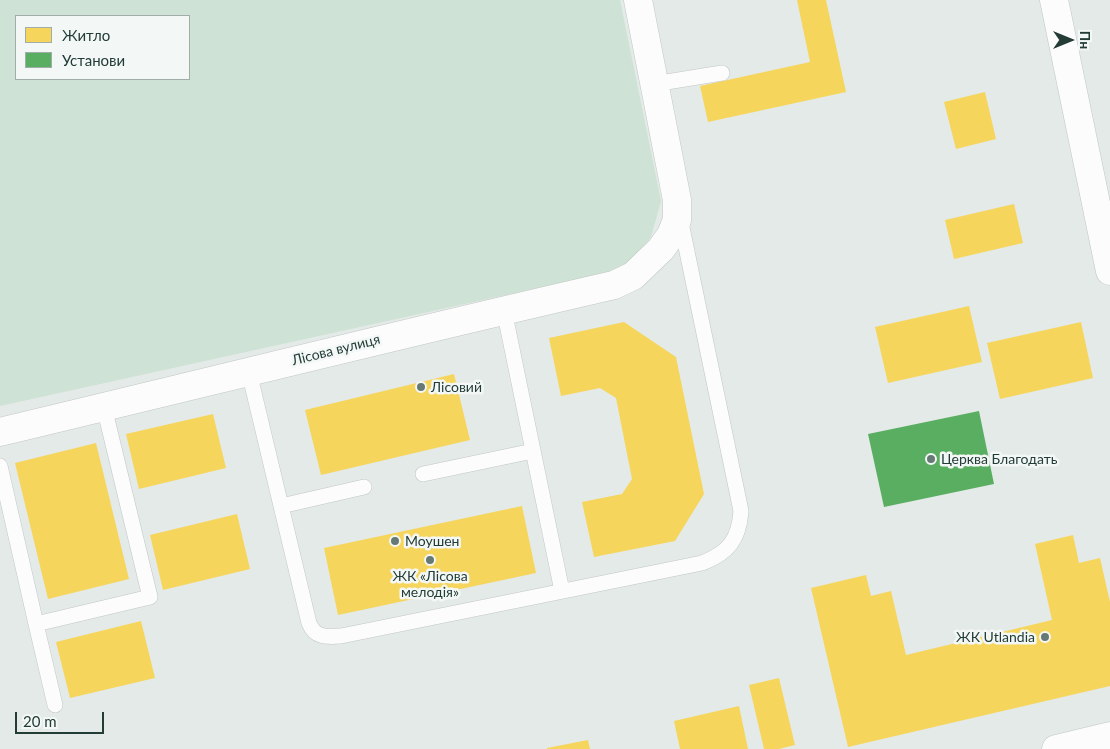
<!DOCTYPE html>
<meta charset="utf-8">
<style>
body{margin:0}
#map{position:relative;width:1110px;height:749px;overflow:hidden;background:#e4eae7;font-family:Lato,sans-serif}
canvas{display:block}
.legend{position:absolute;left:15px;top:15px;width:175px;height:65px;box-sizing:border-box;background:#f3f8f6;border:1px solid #a0ada9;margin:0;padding:6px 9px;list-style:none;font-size:15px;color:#233c36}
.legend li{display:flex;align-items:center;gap:10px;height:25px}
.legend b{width:25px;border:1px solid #a0ada9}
.north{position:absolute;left:1045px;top:15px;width:50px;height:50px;-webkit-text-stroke:4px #f3f8f6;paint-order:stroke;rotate:90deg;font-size:14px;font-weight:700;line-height:20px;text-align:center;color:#233c36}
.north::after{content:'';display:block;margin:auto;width:18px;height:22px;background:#233c36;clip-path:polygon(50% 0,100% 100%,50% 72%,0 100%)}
.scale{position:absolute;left:15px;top:712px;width:89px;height:22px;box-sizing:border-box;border:2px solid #233c36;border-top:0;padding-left:6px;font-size:15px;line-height:18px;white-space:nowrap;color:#233c36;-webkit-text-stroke:4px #f3f8f6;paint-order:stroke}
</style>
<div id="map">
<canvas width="1110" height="749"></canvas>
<ul class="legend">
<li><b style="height:14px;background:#f6d55c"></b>Житло</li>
<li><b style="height:14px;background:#5aae61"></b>Установи</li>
</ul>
<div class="north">Пн</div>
<div class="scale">20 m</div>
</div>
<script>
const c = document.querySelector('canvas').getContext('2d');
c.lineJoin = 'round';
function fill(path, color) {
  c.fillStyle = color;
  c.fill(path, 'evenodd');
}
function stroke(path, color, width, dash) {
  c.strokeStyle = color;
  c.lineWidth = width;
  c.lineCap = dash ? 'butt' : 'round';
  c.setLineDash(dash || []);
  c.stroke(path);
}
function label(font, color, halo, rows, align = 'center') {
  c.font = font + ' Lato,sans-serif';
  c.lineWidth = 5;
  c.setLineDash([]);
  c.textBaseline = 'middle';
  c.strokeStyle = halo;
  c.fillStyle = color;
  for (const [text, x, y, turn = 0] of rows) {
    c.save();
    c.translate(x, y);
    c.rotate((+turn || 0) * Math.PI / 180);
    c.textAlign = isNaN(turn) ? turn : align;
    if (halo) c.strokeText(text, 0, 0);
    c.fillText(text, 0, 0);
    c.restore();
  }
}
const green = new Path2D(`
 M 0,0 L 620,0 L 661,201 L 651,237 L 624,269 L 0,406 ZM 16,16 L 189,16 L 189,79 L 16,79 Z`);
const homes = new Path2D(`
 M 797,0 L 826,0 L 846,92 L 708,122 L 700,86 L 810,62 Z
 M 985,92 L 996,139 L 956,149 L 944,102 Z
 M 1014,204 L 1023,243 L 954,259 L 945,220 Z
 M 969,306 L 982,362 L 888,383 L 875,327 Z
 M 624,322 L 676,357 L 704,494 L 675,541 L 594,557 L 582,502 L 622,494 L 632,479 L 616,398 L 600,388 L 561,396 L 549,338 Z
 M 1081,322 L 1093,378 L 1000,399 L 987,343 Z
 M 454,374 L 470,440 L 321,475 L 305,410 Z
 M 213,414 L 226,468 L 139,489 L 126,434 Z
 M 96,443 L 129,579 L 48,599 L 15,463 Z
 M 522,506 L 536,573 L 338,615 L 324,548 Z
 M 237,514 L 250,569 L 163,590 L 150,535 Z
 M 1073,535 L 1079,563 L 1100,558 L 1110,602 L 1110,686 L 848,747 L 811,588 L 866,575 L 871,596 L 891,591 L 906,655 L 1052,620 L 1035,544 Z
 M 141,621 L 155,678 L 70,698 L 56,642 Z
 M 779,678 L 795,745 L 779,749 L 764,749 L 749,685 Z
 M 739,706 L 748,749 L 680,749 L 674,721 Z
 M 588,740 L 590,749 L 547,749 L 547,748 Z`);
const public = new Path2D(`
 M 979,411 L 994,484 L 884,507 L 868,434 Z`);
const lane = new Path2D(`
 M 654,84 L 722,73
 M 504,310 L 562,591
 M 249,372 L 309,623 C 315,638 326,637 341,636 L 702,563 C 728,553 739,540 741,511 L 680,218
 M 0,466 L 36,624 L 150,597 L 104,407
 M 423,474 L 533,451
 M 281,506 L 364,487
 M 36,624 L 55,705`);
const street = new Path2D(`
 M 1054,0 L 1110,271
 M 0,432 C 205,383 409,332 614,285 L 633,276 L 661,249 L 671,235 L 677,220 L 677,200 L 638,0
 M 1056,749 L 1110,736`);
const markers = [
 [421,387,5,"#677974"],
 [931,459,5,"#677974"],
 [395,541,5,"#677974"],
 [430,560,5,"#677974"],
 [1045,637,5,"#677974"]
];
const streetNames = [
 ["Лісова вулиця",336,350,-14]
];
const poiNames = [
 ["Лісовий",431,387],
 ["Церква Благодать",941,459],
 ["Моушен",405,541],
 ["ЖК «Лісова",430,576,"center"],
 ["мелодія»",430,592,"center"],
 ["ЖК Utlandia",1035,637,"right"]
];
fill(green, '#cee2d5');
fill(homes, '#f6d55c');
fill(public, '#5aae61');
stroke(lane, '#c1c7c4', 16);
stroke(street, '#c1c7c4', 29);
stroke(lane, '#fbfcfb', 15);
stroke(street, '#fbfcfb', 28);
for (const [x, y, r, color] of markers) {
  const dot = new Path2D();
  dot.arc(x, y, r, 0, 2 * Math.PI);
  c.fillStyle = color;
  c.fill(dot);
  stroke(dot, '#f3f8f6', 2);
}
label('14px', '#233c36', '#f3f8f6', streetNames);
label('14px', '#233c36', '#f3f8f6', poiNames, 'left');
</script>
